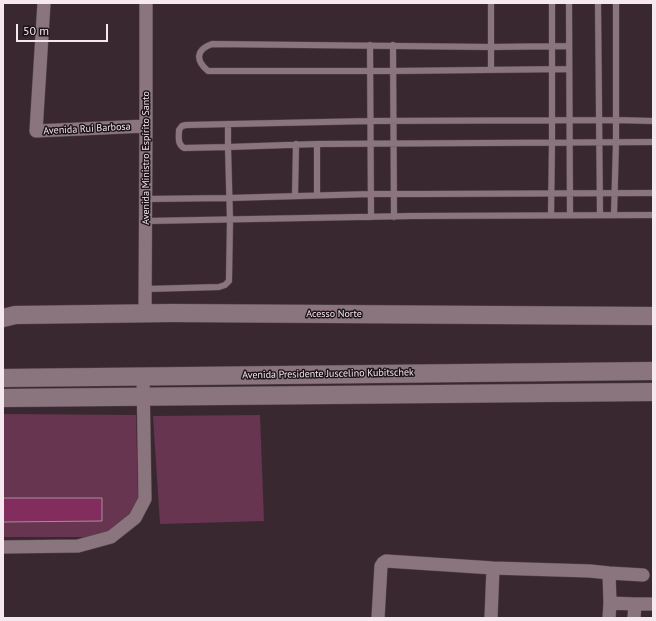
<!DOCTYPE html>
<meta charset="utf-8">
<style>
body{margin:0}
#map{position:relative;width:656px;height:621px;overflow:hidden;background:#3a2831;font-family:"PT Sans",sans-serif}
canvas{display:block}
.frame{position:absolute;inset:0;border:4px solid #f5e8ee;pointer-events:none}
.scale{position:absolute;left:16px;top:24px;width:92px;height:18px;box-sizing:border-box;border:2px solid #f5e8ee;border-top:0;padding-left:5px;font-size:12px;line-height:14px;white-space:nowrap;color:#f5e8ee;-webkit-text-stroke:3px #1c1418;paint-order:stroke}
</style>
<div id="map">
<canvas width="656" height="621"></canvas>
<div class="frame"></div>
<div class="scale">50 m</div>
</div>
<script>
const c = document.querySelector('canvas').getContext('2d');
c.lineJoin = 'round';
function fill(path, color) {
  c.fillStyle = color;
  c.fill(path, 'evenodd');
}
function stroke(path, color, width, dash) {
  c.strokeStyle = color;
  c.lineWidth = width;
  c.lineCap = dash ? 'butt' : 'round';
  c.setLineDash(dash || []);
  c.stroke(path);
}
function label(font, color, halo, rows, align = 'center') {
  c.font = font + ' "PT Sans",sans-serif';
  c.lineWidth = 3;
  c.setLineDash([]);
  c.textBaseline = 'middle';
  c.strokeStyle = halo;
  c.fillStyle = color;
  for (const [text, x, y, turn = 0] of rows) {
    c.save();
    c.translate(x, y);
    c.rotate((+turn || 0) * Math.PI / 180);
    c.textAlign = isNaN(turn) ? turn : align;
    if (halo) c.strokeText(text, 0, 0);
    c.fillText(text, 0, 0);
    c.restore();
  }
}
const green = new Path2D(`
 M 3,414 L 136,415 L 138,499 L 131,514 L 112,532 L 88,537 L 3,537 Z
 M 260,415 L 264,521 L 160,524 L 153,416 Z`);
const building = new Path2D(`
 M 3,498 L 102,498 L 102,521 L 3,522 Z`);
const service = new Path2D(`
 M 569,3 L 570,215
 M 598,3 L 600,215
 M 370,45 L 371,217
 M 393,45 L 394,217
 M 569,69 L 393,71 L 208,71 C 196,61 195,50 212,44 L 491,47 L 569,46
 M 491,70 L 491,3
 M 653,121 L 615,120 L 370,121 L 186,125 L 182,126 L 179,130 C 179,137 177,144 184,148 L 228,147 L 317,144 L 653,142
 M 317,144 L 317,195
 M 295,196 L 296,144
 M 146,199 L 229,198 L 371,194 L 421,194 L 653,193
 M 551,215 L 552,142 L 552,3
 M 614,215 L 616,142 L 616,3
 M 146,221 L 412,216 L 653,215
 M 146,289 L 219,287 L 225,285 L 229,281 L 230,220 L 228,147 L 228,124`);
const minor = new Path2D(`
 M 44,3 L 36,131 L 146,126
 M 145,313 L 146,126 L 146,3
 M 3,547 L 78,546 L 111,537 L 135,518 L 145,499 L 143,376
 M 609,573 L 643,575
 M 378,618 L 381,566 L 383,563 L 386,561 L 493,568 L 590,571 L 609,573 L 610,603
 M 491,618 L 493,568
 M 609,618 L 610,603 L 635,604 L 653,604
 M 634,618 L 635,604`);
const secondary = new Path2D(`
 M 3,318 L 15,315 L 171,313 L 653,316
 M 3,378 L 653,371
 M 3,398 L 653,392`);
const streetNames = [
 ["Avenida Rui Barbosa",87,129,-3],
 ["Avenida Ministro Espírito Santo",146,158,-90],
 ["Acesso Norte",334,314],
 ["Avenida Presidente Juscelino Kubitschek",328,374,-1]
];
fill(green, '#673550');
fill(building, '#822d5e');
stroke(building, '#a58f99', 1);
stroke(service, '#54454c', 7);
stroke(minor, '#54454c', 14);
stroke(secondary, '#54454c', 19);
stroke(service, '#8a747e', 6);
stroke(minor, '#8a747e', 13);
stroke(secondary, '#8a747e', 18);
label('10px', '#f5e8ee', '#1c1418', streetNames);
</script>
